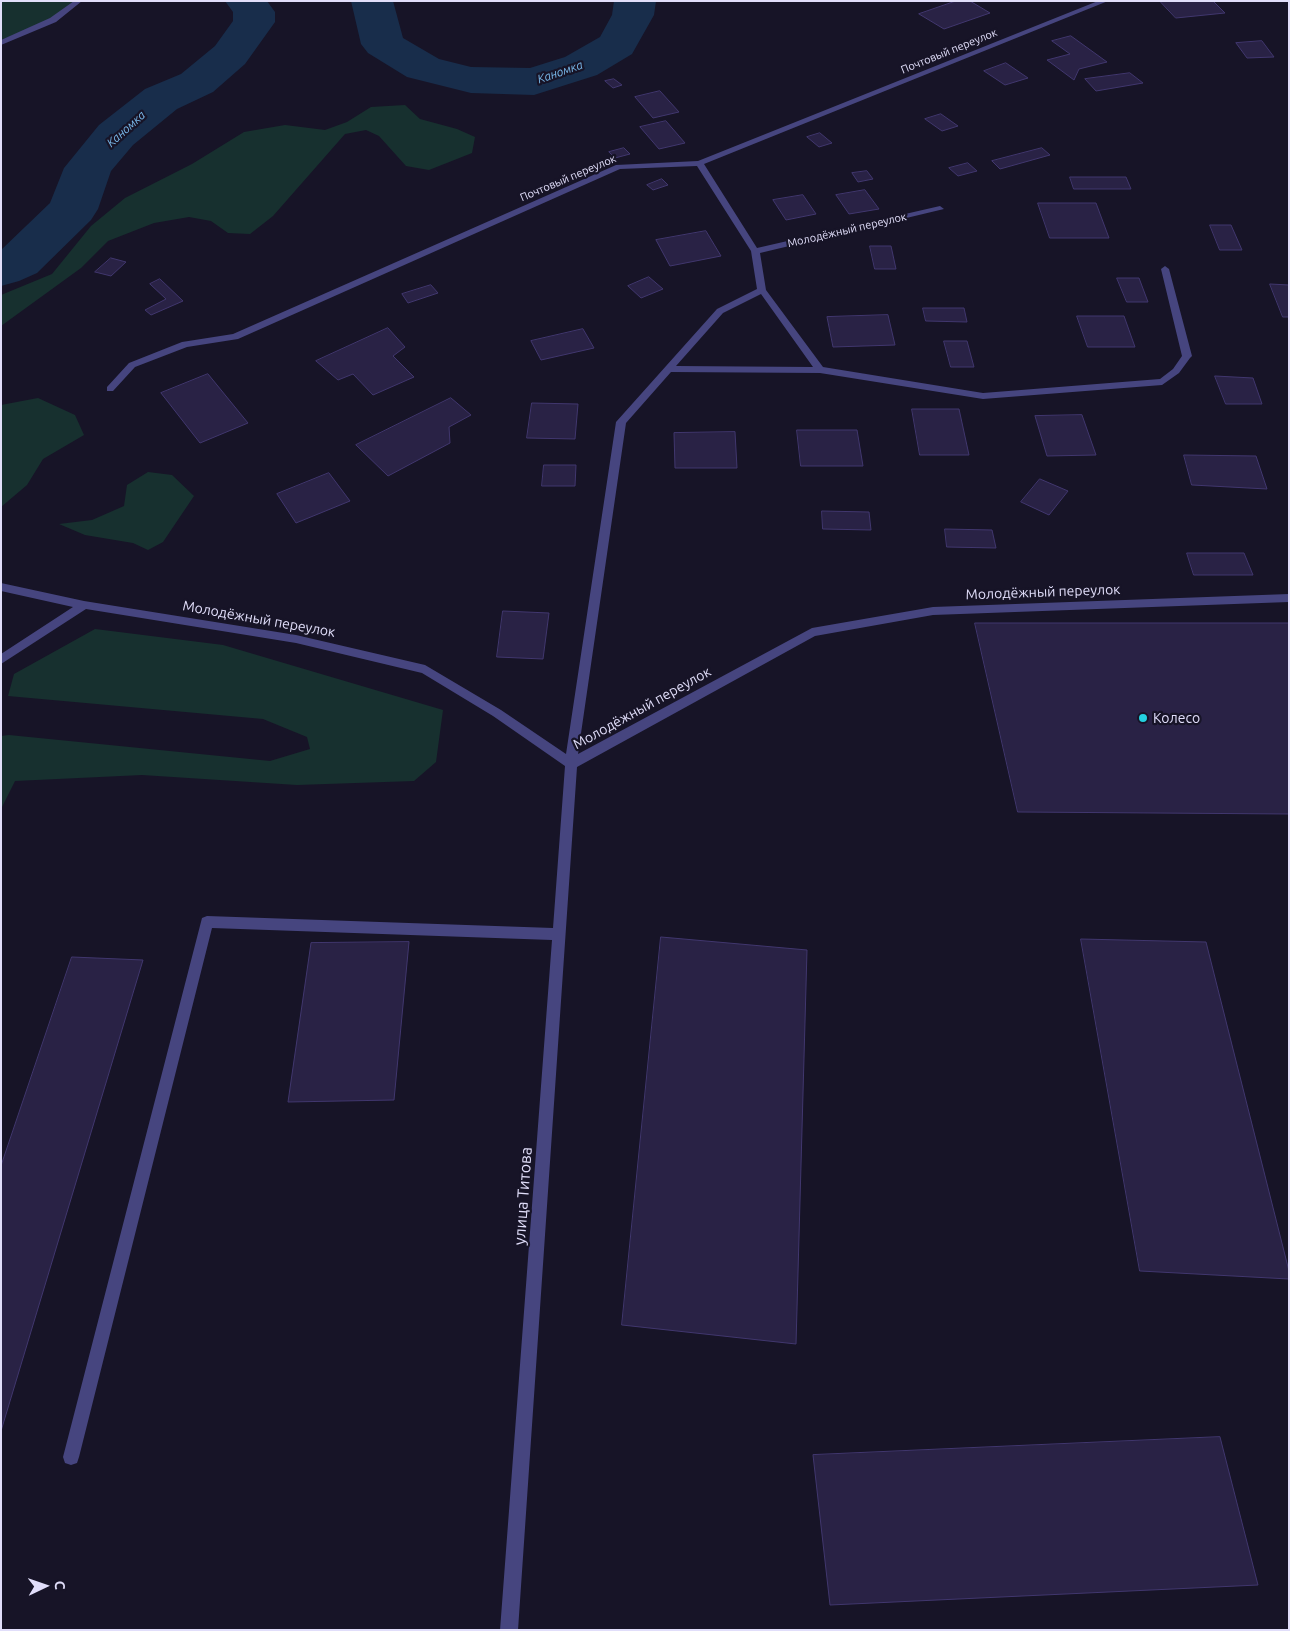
<!DOCTYPE html>
<meta charset="utf-8">
<style>
body{margin:0}
#map{position:relative;width:1290px;height:1631px;overflow:hidden;background:#171427;font-family:Ubuntu,sans-serif}
canvas{display:block}
.frame{position:absolute;inset:0;border:2px solid #e1defa;pointer-events:none}
.north{position:absolute;left:20px;top:1561px;width:50px;height:50px;-webkit-text-stroke:4px #171427;paint-order:stroke;rotate:87deg;font-size:14px;font-weight:700;line-height:20px;text-align:center;color:#e1defa}
.north::after{content:'';display:block;margin:auto;width:18px;height:22px;background:#e1defa;clip-path:polygon(50% 0,100% 100%,50% 72%,0 100%)}
</style>
<div id="map">
<canvas width="1290" height="1631"></canvas>
<div class="frame"></div>
<div class="north">С</div>
</div>
<script>
const c = document.querySelector('canvas').getContext('2d');
c.lineJoin = 'round';
function fill(path, color) {
  c.fillStyle = color;
  c.fill(path, 'evenodd');
}
function stroke(path, color, width, dash) {
  c.strokeStyle = color;
  c.lineWidth = width;
  c.lineCap = dash ? 'butt' : 'round';
  c.setLineDash(dash || []);
  c.stroke(path);
}
function label(font, color, halo, rows, align = 'center') {
  c.font = font + ' Ubuntu,sans-serif';
  c.lineWidth = 4.5;
  c.setLineDash([]);
  c.textBaseline = 'middle';
  c.strokeStyle = halo;
  c.fillStyle = color;
  for (const [text, x, y, turn = 0] of rows) {
    c.save();
    c.translate(x, y);
    c.rotate((+turn || 0) * Math.PI / 180);
    c.textAlign = isNaN(turn) ? turn : align;
    if (halo) c.strokeText(text, 0, 0);
    c.fillText(text, 0, 0);
    c.restore();
  }
}
const green = new Path2D(`
 M 1,1 L 79,1 L 53,20 L 1,40 Z
 M 405,105 L 420,119 L 457,129 L 475,137 L 472,153 L 429,170 L 406,166 L 379,136 L 366,130 L 345,134 L 273,216 L 250,234 L 228,233 L 211,221 L 189,217 L 154,223 L 108,241 L 81,268 L 1,326 L 1,295 L 52,274 L 91,226 L 125,198 L 192,164 L 244,132 L 285,125 L 325,130 L 347,122 L 371,107 Z
 M 38,398 L 75,415 L 84,435 L 43,459 L 27,485 L 1,507 L 1,405 Z
 M 148,472 L 172,475 L 194,496 L 163,542 L 148,550 L 133,543 L 85,535 L 59,524 L 92,520 L 124,506 L 127,485 Z
 M 95,629 L 223,645 L 443,710 L 436,762 L 414,781 L 297,785 L 142,775 L 15,781 L 1,809 L 1,736 L 9,735 L 270,761 L 310,749 L 307,737 L 263,719 L 8,696 L 14,674 Z`);
const river = new Path2D(`
 M 225,1 L 267,1 L 275,12 L 275,22 L 245,64 L 213,92 L 177,109 L 133,145 L 111,171 L 98,209 L 91,220 L 37,273 L 19,281 L 1,286 L 1,250 L 50,203 L 64,168 L 99,125 L 145,89 L 181,74 L 215,46 L 233,21 L 233,12 Z
 M 351,1 L 393,1 L 403,38 L 439,59 L 471,67 L 530,68 L 565,57 L 600,37 L 612,15 L 614,1 L 656,1 L 654,15 L 632,54 L 597,75 L 534,95 L 471,93 L 407,77 L 368,53 L 361,44 Z`);
const building = new Path2D(`
 M 956,1 L 970,1 L 990,13 L 944,29 L 919,14 Z
 M 1160,1 L 1213,1 L 1225,13 L 1176,18 Z
 M 1071,36 L 1107,62 L 1079,69 L 1074,80 L 1047,60 L 1070,54 L 1052,41 Z
 M 1262,41 L 1274,57 L 1247,58 L 1236,43 Z
 M 1006,63 L 1028,78 L 1005,85 L 984,71 Z
 M 1130,73 L 1143,83 L 1096,91 L 1085,79 Z
 M 614,79 L 622,85 L 613,88 L 605,81 Z
 M 660,91 L 679,112 L 653,118 L 635,97 Z
 M 941,114 L 958,126 L 942,131 L 925,119 Z
 M 666,121 L 685,143 L 659,149 L 640,127 Z
 M 820,133 L 832,143 L 819,147 L 807,137 Z
 M 624,148 L 630,154 L 615,158 L 609,152 Z
 M 1042,148 L 1050,155 L 1000,169 L 992,161 Z
 M 968,163 L 977,171 L 958,176 L 949,168 Z
 M 867,171 L 873,179 L 858,182 L 852,173 Z
 M 1070,177 L 1126,177 L 1131,189 L 1074,189 Z
 M 662,179 L 668,185 L 653,190 L 647,185 Z
 M 865,190 L 879,209 L 849,214 L 836,195 Z
 M 803,195 L 816,214 L 786,220 L 773,200 Z
 M 1038,203 L 1096,203 L 1109,238 L 1050,238 Z
 M 1210,225 L 1231,225 L 1242,250 L 1220,250 Z
 M 706,231 L 721,256 L 670,266 L 656,240 Z
 M 870,246 L 891,246 L 896,269 L 875,269 Z
 M 111,258 L 126,262 L 111,276 L 95,272 Z
 M 649,277 L 663,289 L 641,298 L 628,286 Z
 M 1117,278 L 1139,278 L 1148,302 L 1127,302 Z
 M 160,279 L 183,301 L 151,315 L 145,310 L 166,299 L 150,284 Z
 M 1270,284 L 1289,285 L 1289,317 L 1283,317 Z
 M 431,285 L 438,293 L 408,303 L 402,294 Z
 M 923,308 L 964,308 L 967,322 L 926,321 Z
 M 888,315 L 895,345 L 833,347 L 827,317 Z
 M 1077,316 L 1124,316 L 1135,347 L 1088,347 Z
 M 388,328 L 405,347 L 393,356 L 414,377 L 373,395 L 353,374 L 338,380 L 316,361 Z
 M 583,329 L 594,348 L 541,360 L 531,341 Z
 M 944,341 L 967,341 L 974,367 L 951,367 Z
 M 208,374 L 248,423 L 200,443 L 161,393 Z
 M 1215,376 L 1253,378 L 1262,404 L 1226,404 Z
 M 451,398 L 471,415 L 449,427 L 450,443 L 388,476 L 356,445 Z
 M 532,403 L 578,404 L 575,439 L 527,438 Z
 M 912,409 L 959,409 L 969,455 L 920,455 Z
 M 1082,415 L 1096,455 L 1047,456 L 1035,416 Z
 M 797,430 L 857,430 L 863,466 L 801,466 Z
 M 735,432 L 737,468 L 675,468 L 674,433 Z
 M 1184,455 L 1256,456 L 1267,489 L 1192,485 Z
 M 544,465 L 576,465 L 575,486 L 542,486 Z
 M 329,473 L 350,501 L 296,523 L 277,494 Z
 M 1040,479 L 1068,491 L 1049,515 L 1021,502 Z
 M 822,511 L 869,512 L 871,530 L 823,529 Z
 M 945,529 L 992,530 L 996,548 L 947,547 Z
 M 1187,553 L 1244,553 L 1253,575 L 1194,575 Z
 M 503,611 L 549,613 L 543,659 L 497,657 Z
 M 975,623 L 1289,623 L 1289,814 L 1018,812 Z
 M 661,937 L 807,950 L 796,1344 L 622,1325 Z
 M 1081,939 L 1206,942 L 1289,1271 L 1289,1279 L 1140,1271 Z
 M 409,942 L 394,1100 L 288,1102 L 311,943 Z
 M 72,957 L 143,960 L 1,1431 L 1,1166 Z
 M 1220,1437 L 1258,1585 L 830,1605 L 813,1455 Z`);
const minor = new Path2D(`
 M 74,1 L 82,1 L 56,22 L 1,45 L 1,40 L 50,18 Z
 M 1098,1 L 1108,1 L 704,164 L 757,248 L 940,206 L 944,209 L 760,253 L 766,290 L 823,367 L 983,393 L 1160,379 L 1173,369 L 1182,356 L 1161,269 L 1165,266 L 1169,269 L 1192,356 L 1190,358 L 1179,373 L 1162,385 L 983,399 L 820,373 L 671,372 L 626,423 L 578,754 L 812,628 L 933,607 L 1289,594 L 1289,602 L 933,615 L 815,636 L 577,767 L 518,1630 L 500,1630 L 552,940 L 212,928 L 79,1457 L 77,1463 L 71,1465 L 65,1463 L 63,1457 L 202,918 L 207,916 L 553,928 L 565,766 L 493,716 L 422,673 L 296,643 L 86,609 L 1,664 L 1,654 L 73,607 L 1,591 L 1,583 L 84,601 L 296,635 L 425,665 L 501,710 L 566,754 L 616,422 L 717,309 L 757,289 L 751,251 L 697,166 L 620,169 L 238,339 L 187,347 L 135,367 L 113,391 L 107,391 L 107,387 L 129,363 L 182,342 L 233,334 L 616,165 L 698,161 ZM 761,294 L 813,367 L 676,366 L 723,313 Z`);
const markers = [
 [1143,718,5,"#24d1e0"]
];
const farStreetnames = [
 ["Почтовый переулок",949,51,-22],
 ["Почтовый переулок",568,178,-23],
 ["Молодёжный переулок",847,230,-13]
];
const farWaternames = [
 ["Каномка",560,72,-19],
 ["Каномка",126,129,-42]
];
const streetNames = [
 ["Молодёжный переулок",1043,592,-2],
 ["Молодёжный переулок",259,619,10],
 ["Молодёжный переулок",642,708,-29]
];
const poiNames = [
 ["Колесо",1153,718]
];
const nearStreetnames = [
 ["улица Титова",523,1196,-86]
];
fill(green, '#17302f');
fill(river, '#182d4b');
fill(building, '#292245');
stroke(building, '#41376e', 1);
fill(minor, '#46457f');
for (const [x, y, r, color] of markers) {
  const dot = new Path2D();
  dot.arc(x, y, r, 0, 2 * Math.PI);
  c.fillStyle = color;
  c.fill(dot);
  stroke(dot, '#171427', 2);
}
label('11px', '#e1defa', '#171427', farStreetnames);
label('italic 12px', '#7abaec', '#171427', farWaternames);
label('14px', '#e1defa', '#171427', streetNames);
label('14px', '#e1defa', '#171427', poiNames, 'left');
label('16px', '#e1defa', '#171427', nearStreetnames);
</script>
